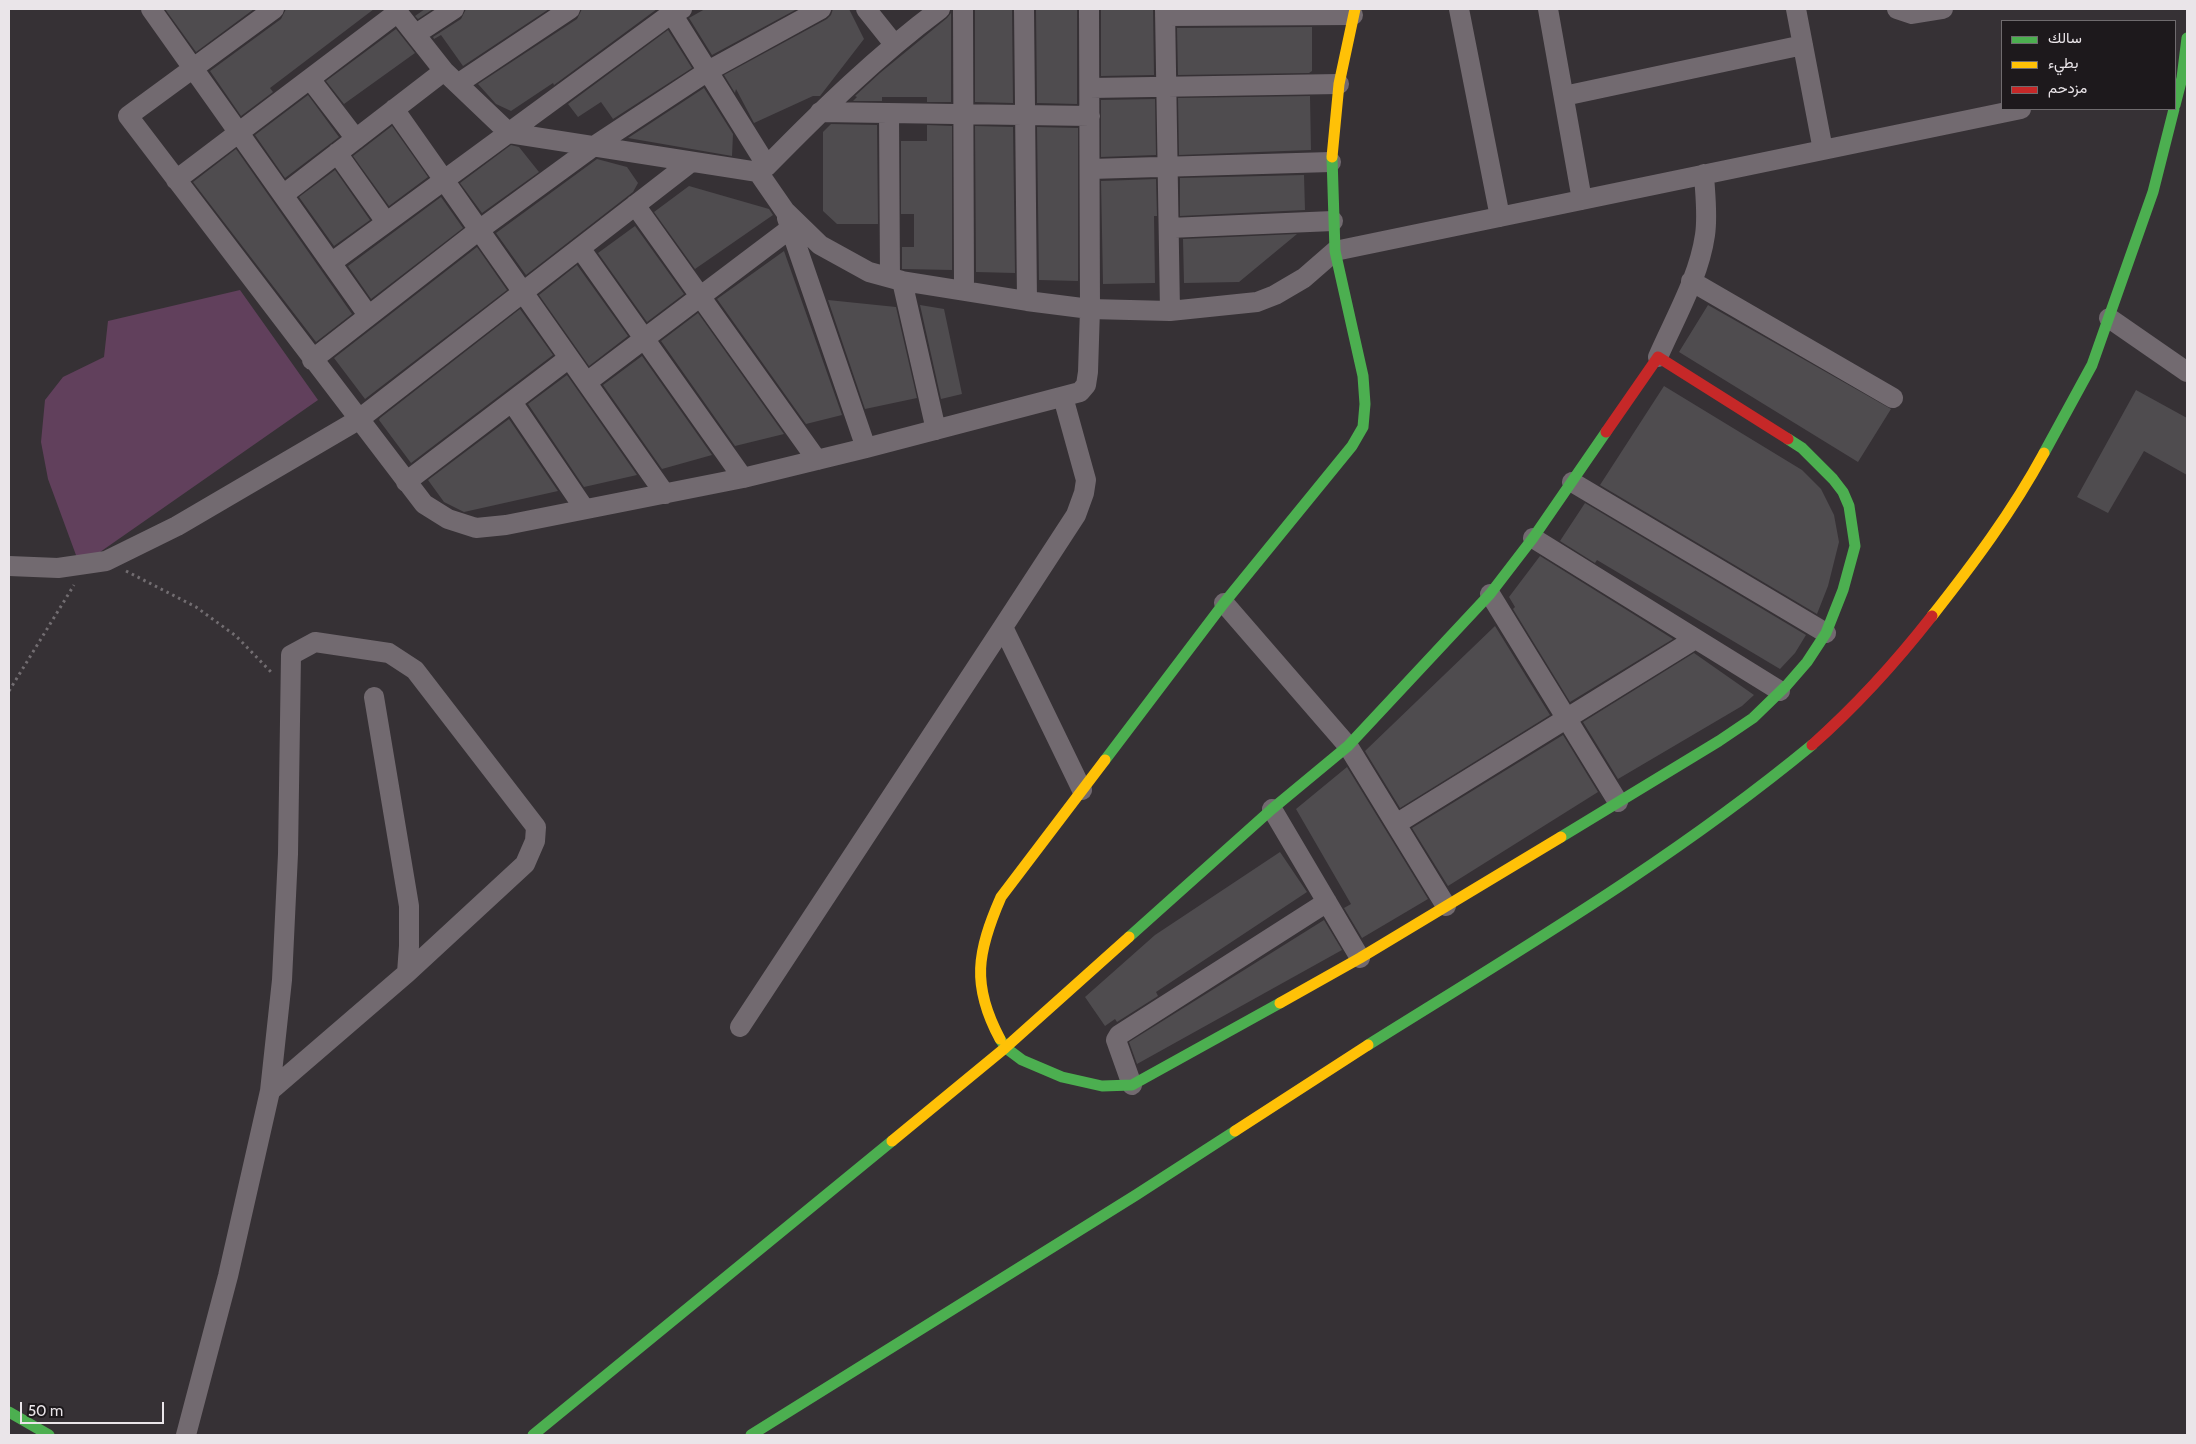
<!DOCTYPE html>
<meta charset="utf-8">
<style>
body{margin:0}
#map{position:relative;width:2196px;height:1444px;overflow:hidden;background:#363135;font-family:Cabin,Vazirmatn,sans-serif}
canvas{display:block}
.frame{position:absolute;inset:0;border:10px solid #eae5e9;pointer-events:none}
.legend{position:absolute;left:2001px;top:20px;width:175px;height:90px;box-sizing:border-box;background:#1d191c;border:1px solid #6f6b6e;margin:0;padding:6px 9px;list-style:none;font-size:15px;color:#eae5e9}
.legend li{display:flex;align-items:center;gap:10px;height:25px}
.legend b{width:25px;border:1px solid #6f6b6e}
.scale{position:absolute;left:20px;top:1402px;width:144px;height:22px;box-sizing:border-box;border:2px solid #eae5e9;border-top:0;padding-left:6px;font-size:15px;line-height:18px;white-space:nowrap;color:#eae5e9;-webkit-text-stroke:4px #1d191c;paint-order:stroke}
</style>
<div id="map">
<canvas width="2196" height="1444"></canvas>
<div class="frame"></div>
<ul class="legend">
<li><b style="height:6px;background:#4caf50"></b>سالك</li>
<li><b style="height:6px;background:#ffc107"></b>بطيء</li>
<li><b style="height:6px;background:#c62828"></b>مزدحم</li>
</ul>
<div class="scale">50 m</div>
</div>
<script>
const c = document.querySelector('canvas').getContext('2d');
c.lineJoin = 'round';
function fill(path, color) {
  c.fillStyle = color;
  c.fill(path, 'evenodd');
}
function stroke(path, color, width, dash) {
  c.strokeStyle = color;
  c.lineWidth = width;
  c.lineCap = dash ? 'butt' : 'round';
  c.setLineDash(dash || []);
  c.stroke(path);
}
const green = new Path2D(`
 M 240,290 L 318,400 L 80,566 L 48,479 L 41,442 L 45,400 L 63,377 L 104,357 L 108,321 Z`);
const building = new Path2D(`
 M 165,9 L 254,9 L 196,52 Z
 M 286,9 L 374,9 L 270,88 L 273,92 L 241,116 L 210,71 L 281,19 Z
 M 425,9 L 433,9 L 418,19 L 415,16 Z
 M 466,9 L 549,9 L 463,66 L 441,35 L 434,39 L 433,37 L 461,19 Z
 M 582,9 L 657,9 L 554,85 L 553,83 L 511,111 L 496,104 L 478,84 L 577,19 Z
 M 705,9 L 797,9 L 712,55 L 689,18 Z
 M 833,9 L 849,9 L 864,39 L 820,96 L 813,96 L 754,123 L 736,89 L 735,93 L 724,75 L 827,19 L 831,15 Z
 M 975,9 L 1012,9 L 1013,103 L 975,102 Z
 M 1036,9 L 1077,9 L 1077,104 L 1037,103 Z
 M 1101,9 L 1153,9 L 1154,75 L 1101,76 Z
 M 951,13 L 951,102 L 927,102 L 927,97 L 882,97 L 882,101 L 853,101 L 857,97 L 855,96 L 880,73 L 947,18 Z
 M 1312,27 L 1312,71 L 1309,73 L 1178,75 L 1177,28 Z
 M 396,29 L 415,53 L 344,104 L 326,81 Z
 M 668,30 L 692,68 L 613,119 L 601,102 L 578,117 L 568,104 Z
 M 704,88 L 733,134 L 732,156 L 628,138 Z
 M 308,95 L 339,137 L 285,178 L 255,135 Z
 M 1310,96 L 1311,150 L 1179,155 L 1178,98 Z
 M 1155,99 L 1156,155 L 1101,157 L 1101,100 Z
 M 831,124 L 877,125 L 878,224 L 837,224 L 823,211 L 823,132 Z
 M 927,125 L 952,126 L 952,270 L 902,269 L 902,247 L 914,247 L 914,214 L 901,214 L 901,141 L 927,141 Z
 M 392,126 L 428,177 L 389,206 L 353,156 Z
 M 975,126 L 1013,127 L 1015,273 L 976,272 Z
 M 1037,127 L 1078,128 L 1078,281 L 1039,280 Z
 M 511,145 L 519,147 L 539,172 L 482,213 L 460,183 Z
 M 236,149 L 352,314 L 316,342 L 193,182 Z
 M 597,159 L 627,167 L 638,183 L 633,192 L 526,275 L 496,233 Z
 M 335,170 L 370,220 L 334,246 L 299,197 Z
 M 1304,175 L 1305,210 L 1180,216 L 1180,178 Z
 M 1156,179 L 1157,216 L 1154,216 L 1155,283 L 1103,284 L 1101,181 Z
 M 689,186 L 769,209 L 773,215 L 695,269 L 654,212 Z
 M 441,197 L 463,228 L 371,299 L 348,266 Z
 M 635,226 L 684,294 L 647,322 L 598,253 Z
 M 1297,234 L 1239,282 L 1184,283 L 1183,239 Z
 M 477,247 L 507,290 L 365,399 L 334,358 Z
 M 784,251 L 842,415 L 806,424 L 717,299 Z
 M 577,265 L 628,336 L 589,366 L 539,295 Z
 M 828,300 L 896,307 L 917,398 L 865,409 Z
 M 920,305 L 944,309 L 962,394 L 941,399 Z
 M 1708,305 L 1891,409 L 1858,462 L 1679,352 Z
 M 520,309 L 553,355 L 411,463 L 379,420 L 380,418 Z
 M 698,313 L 784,434 L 735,446 L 661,341 Z
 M 642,356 L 712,455 L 662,469 L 603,385 Z
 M 567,375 L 637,475 L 584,487 L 528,404 Z
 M 1664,386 L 1802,470 L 1821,489 L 1834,515 L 1839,542 L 1828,586 L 1817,614 L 1600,485 Z
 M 2136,390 L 2187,418 L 2187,475 L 2144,451 L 2108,513 L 2077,497 Z
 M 509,419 L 558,491 L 464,512 L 444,502 L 428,480 Z
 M 1585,503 L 1806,635 L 1795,653 L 1780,669 L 1597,560 L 1595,563 L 1560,541 Z
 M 1540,556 L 1646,622 L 1673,639 L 1570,702 L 1513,609 L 1515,607 L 1509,597 Z
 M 1495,626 L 1550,715 L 1400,808 L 1365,751 Z
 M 1694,653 L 1754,695 L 1742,706 L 1618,779 L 1583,722 Z
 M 1563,735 L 1598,792 L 1448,886 L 1412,828 Z
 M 1347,767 L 1428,899 L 1362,938 L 1344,908 L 1351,904 L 1296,809 Z
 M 1280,852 L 1307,892 L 1156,992 L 1158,996 L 1117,1022 L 1115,1019 L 1105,1026 L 1085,997 L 1155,935 Z
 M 1324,920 L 1342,950 L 1137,1064 L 1129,1042 Z`);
const path = new Path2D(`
 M 126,571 L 196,607 L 236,636 L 272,673
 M 9,691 L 74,585`);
const street = new Path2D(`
 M 151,9 L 368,315
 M 274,9 L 128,116 L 424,504 L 448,519 L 476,528 L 506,525 L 743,478 L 866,448 L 1080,392 L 1086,385 L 1088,372 L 1090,309 L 1089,9
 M 395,9 L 444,71 L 509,133 L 758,172 L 767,166 C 822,110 877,56 940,9
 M 669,9 L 767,166
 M 866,9 L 894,44
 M 963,9 L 964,291
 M 1024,9 L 1027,301
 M 1165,9 L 1170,311
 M 1459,9 L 1500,217
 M 1548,9 L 1582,200
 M 1796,9 L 1823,150
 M 1897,9 L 1912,14 L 1943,9
 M 1165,16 L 1353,15
 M 416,34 L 454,9
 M 310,79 L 356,139
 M 459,83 L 570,9
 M 1090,88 L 1339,84
 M 1564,96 L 1803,45
 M 394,109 L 665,494
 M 820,112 L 1090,116
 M 889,113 L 890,278
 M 337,153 L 386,222
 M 1090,169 L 1331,162
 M 758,172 L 785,211 L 820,245 L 869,272 L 902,281 L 1027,301 L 1090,309 L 1170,311 L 1257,302 L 1275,295 L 1304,278 L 1335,251 L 2021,109
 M 176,180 L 398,12
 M 283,195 L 444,71
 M 635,205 L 817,460
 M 787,218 L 866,448
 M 1169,228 L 1333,221
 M 580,248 L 743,478
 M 331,263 L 672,13 L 682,9
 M 902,281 L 936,430
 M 1691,281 L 1893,398
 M 2109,318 L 2187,372
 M 1658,357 C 1675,318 1699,277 1705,235 C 1708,215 1705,194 1704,174
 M 312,360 L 479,230 L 594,146 L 708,71 L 821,9
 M 587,382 L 791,228
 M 1063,397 L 1086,480 L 1084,493 L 1076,515 L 1003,627 L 1082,790
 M 512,402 L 584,508
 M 406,482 L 569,358
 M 1572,482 L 1826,633
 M 1533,538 L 1780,691
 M 9,566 L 58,568 L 106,561 L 177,526 L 358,420 L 691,162
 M 1490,594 L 1618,802
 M 1224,603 L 1348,746 L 1446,906
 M 374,697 L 409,906 L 409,946 L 407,973
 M 1272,809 L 1360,958
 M 1396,824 L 1695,639
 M 740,1027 L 1003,627
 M 1132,1085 L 1116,1040 L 1119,1035 L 1327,902
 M 186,1435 L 228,1276 L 270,1091 L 282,980 L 288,854 L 291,655 L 315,642 L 389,653 L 415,670 L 536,827 L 535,841 L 525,864 L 407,973 L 270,1091`);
const fast = new Path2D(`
 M 2175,105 L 2182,78 L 2187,38
 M 2044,453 L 2092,365 L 2153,192 L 2174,109
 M 1105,760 L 1224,603 L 1352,446 L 1363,427 L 1365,404 L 1363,376 L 1335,251 L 1332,157
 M 1561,837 L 1719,741 L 1753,718 L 1787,685 L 1807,662 L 1826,633 L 1843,590 L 1855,546 L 1849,506 L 1843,492 L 1833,479 L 1802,448 L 1788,439
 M 1129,937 L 1272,809 L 1348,746 L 1490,594 L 1533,538 L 1606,432
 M 1000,1039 L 1006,1048 L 1022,1060 L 1062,1077 L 1102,1086 L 1132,1085 L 1280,1003
 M 1368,1045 C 1520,950 1674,859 1812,745
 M 9,1412 L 49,1435
 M 533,1435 L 892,1141
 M 751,1435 L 1136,1195 L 1235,1131`);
const slow = new Path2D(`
 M 1332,157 L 1339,84 L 1355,9
 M 1932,616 C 1973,564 2012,512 2044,453
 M 1280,1003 L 1360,958 L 1561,837
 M 1000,1039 C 971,985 977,952 1001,897 L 1105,760
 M 1235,1131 L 1368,1045
 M 892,1141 L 1005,1048 L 1129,937`);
const jam = new Path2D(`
 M 1606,432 L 1658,357 L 1788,439
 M 1812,745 C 1856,706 1896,662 1932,616`);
fill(green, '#61405c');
fill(building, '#4f4c4f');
stroke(path, '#726d71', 3, [2.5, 4]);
stroke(street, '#726a70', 20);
stroke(fast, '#4caf50', 11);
stroke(slow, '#ffc107', 11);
stroke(jam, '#c62828', 11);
</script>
